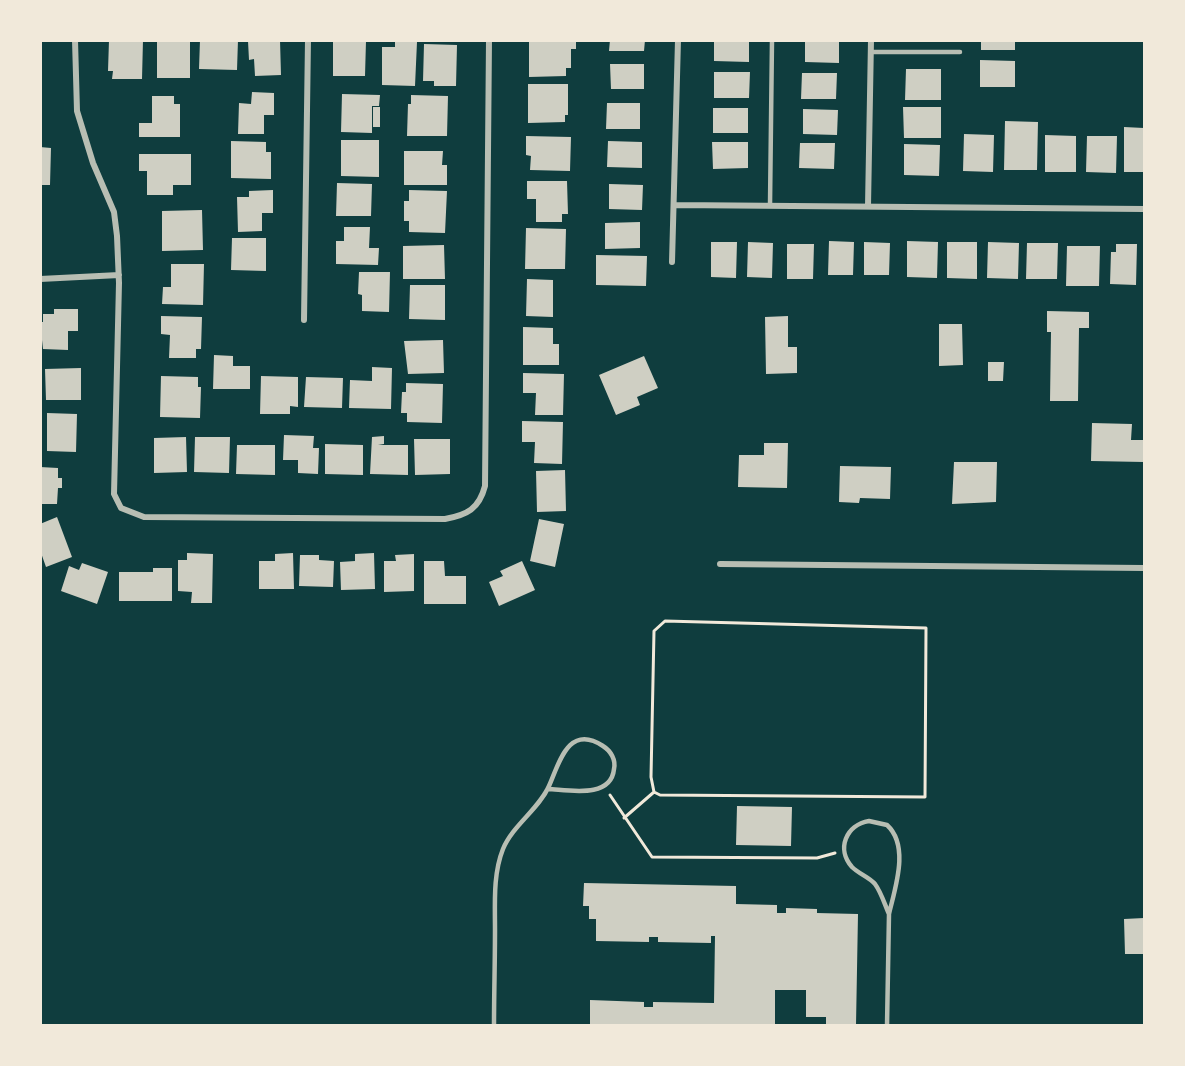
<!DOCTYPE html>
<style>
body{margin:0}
#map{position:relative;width:1185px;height:1066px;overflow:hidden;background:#0f3d3e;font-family:Figtree,sans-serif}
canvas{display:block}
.frame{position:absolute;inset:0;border:42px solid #f1e9da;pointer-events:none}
</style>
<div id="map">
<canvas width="1185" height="1066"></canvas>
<div class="frame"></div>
</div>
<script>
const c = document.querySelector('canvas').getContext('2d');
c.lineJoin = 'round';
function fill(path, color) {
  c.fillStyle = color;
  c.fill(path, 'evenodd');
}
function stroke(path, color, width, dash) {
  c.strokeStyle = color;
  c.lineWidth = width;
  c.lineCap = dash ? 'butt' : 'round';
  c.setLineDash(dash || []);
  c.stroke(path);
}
const building = new Path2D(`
 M 109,40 L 143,40 L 142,79 L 112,79 L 113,71 L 108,71 Z
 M 157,40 L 190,40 L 190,78 L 157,78 Z
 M 200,40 L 238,40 L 237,70 L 199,69 Z
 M 280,40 L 281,75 L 255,76 L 254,59 L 249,60 L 248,41 Z
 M 333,40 L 366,41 L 365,76 L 333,76 Z
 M 529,40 L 576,40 L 576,49 L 571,49 L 571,68 L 566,68 L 566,76 L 529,77 Z
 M 610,40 L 645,40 L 644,51 L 609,51 Z
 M 714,40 L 749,40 L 749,62 L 714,61 Z
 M 805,40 L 839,40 L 839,63 L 805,62 Z
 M 981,40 L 1015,40 L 1015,50 L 981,50 Z
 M 395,42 L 417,42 L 415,86 L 382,85 L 382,47 L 395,47 Z
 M 424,44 L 457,45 L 456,86 L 434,86 L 434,81 L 423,81 Z
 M 980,60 L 1015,61 L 1015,87 L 980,87 Z
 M 610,64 L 644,64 L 644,89 L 611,89 Z
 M 906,69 L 941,69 L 941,100 L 905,100 Z
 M 714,72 L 750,72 L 749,98 L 714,98 Z
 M 802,73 L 837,73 L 836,99 L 801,99 Z
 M 528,84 L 568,84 L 568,115 L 565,115 L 565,122 L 528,123 Z
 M 252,92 L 274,93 L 274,115 L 264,115 L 264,134 L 238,134 L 239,103 L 251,104 Z
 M 342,94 L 380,95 L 379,106 L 372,106 L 372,133 L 341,132 Z
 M 411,95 L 448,96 L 447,136 L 407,136 L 408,104 L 411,104 Z
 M 152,96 L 174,96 L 174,104 L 180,104 L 180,137 L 139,137 L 139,123 L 152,123 Z
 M 607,103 L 640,103 L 640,129 L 606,129 Z
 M 373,107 L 380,107 L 380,127 L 373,127 Z
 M 903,107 L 941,107 L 941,138 L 904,138 Z
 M 713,108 L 748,108 L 748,133 L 713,133 Z
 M 803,109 L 838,110 L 837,135 L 803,134 Z
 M 1005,121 L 1038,122 L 1037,170 L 1004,170 Z
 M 1124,127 L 1144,128 L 1144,172 L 1124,172 Z
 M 964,134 L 994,135 L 993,172 L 963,171 Z
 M 1045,135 L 1076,136 L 1076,172 L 1045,172 Z
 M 526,136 L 571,137 L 570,171 L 530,170 L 531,156 L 526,155 Z
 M 1087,136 L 1117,136 L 1116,173 L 1086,172 Z
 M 341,140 L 379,140 L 379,177 L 341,176 Z
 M 231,141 L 266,142 L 266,152 L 271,152 L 271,179 L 231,178 Z
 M 608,141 L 642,142 L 642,168 L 607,167 Z
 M 712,142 L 748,142 L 748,168 L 713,169 Z
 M 800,143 L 835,143 L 834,169 L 799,168 Z
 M 904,144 L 940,145 L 939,176 L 904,175 Z
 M 40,147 L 51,148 L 50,185 L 40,185 Z
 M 404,151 L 443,151 L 442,165 L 447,165 L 447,185 L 404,185 Z
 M 139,154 L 191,154 L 191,185 L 173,185 L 173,195 L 147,195 L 147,171 L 139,171 Z
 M 527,181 L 567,181 L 568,214 L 562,214 L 562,222 L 536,222 L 536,199 L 527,199 Z
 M 337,183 L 372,184 L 371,216 L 336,216 Z
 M 609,184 L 643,185 L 642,210 L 609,209 Z
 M 273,190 L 273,213 L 262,213 L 262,231 L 238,232 L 237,197 L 249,197 L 249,191 Z
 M 409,190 L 447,191 L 445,233 L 409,232 L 409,221 L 404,221 L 404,201 L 409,201 Z
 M 202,210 L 203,250 L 162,251 L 162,211 Z
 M 640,222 L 640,248 L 605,249 L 605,223 Z
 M 344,227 L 370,227 L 369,248 L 379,248 L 378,265 L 336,264 L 336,241 L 344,241 Z
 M 526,228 L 566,229 L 565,269 L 525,269 Z
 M 232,238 L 266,238 L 266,271 L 231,270 Z
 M 829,241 L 854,242 L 853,275 L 828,275 Z
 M 907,241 L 938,242 L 937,278 L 907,277 Z
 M 711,242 L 737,242 L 736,278 L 711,277 Z
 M 748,242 L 773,243 L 772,278 L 747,277 Z
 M 864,242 L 890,243 L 889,275 L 864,275 Z
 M 947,242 L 977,242 L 977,279 L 947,278 Z
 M 988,242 L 1019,243 L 1018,279 L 987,278 Z
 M 1027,243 L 1058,243 L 1057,279 L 1026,279 Z
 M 787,244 L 814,244 L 813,279 L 787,279 Z
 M 1116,244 L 1137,244 L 1136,285 L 1110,284 L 1111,252 L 1116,252 Z
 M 444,245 L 445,279 L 403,279 L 403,246 Z
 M 1067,246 L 1100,246 L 1099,286 L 1066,286 Z
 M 596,255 L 647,256 L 646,286 L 596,285 Z
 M 171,264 L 204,264 L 203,305 L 162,304 L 163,287 L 171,287 Z
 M 359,272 L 390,272 L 389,312 L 362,311 L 362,295 L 358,294 Z
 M 527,279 L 553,280 L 553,317 L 526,316 Z
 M 410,285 L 445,285 L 445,320 L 409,319 Z
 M 54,309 L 78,309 L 78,331 L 68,331 L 68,350 L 43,349 L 40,322 L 43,322 L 43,314 L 54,314 Z
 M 1047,311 L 1089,312 L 1089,328 L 1079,328 L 1078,401 L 1050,401 L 1051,332 L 1047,332 Z
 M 161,316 L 202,317 L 201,349 L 196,349 L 196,358 L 169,358 L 170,335 L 161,334 Z
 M 788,316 L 788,347 L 797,347 L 797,373 L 766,374 L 765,317 Z
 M 939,324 L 962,324 L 963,365 L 939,366 Z
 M 523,327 L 553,328 L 553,344 L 559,344 L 559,365 L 523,365 Z
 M 443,340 L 444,373 L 408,374 L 404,341 Z
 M 214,355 L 233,356 L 233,366 L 250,366 L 250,389 L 213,389 Z
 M 644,356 L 658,388 L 637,397 L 640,405 L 616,415 L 599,375 Z
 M 988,362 L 1004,362 L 1003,381 L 988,381 Z
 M 372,367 L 392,368 L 391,409 L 349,408 L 350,380 L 372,381 Z
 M 81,368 L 81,400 L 46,400 L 45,369 Z
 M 523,373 L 564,374 L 563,415 L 535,415 L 536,393 L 523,393 Z
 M 161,376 L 198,377 L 198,387 L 201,387 L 200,418 L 160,417 Z
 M 261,376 L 298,377 L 298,407 L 290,406 L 290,414 L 260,414 Z
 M 306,377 L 343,378 L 342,408 L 304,407 Z
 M 406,383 L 443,384 L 442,423 L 407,422 L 407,413 L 401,413 L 402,392 L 406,392 Z
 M 47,413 L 77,414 L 76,452 L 47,451 Z
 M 522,421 L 563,422 L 562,464 L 534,463 L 535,442 L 522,442 Z
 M 1092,423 L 1132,424 L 1131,440 L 1144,440 L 1144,462 L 1091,461 Z
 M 284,435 L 314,436 L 313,448 L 319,448 L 318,474 L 298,473 L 298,460 L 283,460 Z
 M 384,436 L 384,444 L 378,445 L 408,445 L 408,475 L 370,474 L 372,437 Z
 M 186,437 L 187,472 L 154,473 L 154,438 Z
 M 195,437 L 230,437 L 229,473 L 194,472 Z
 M 414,439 L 450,439 L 450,474 L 415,475 Z
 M 764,443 L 788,443 L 787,488 L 738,487 L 739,455 L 764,455 Z
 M 325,444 L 363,445 L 363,475 L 325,474 Z
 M 237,445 L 275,445 L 275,475 L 236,474 Z
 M 954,462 L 997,462 L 996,502 L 952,504 Z
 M 840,466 L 891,467 L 890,499 L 860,498 L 859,503 L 839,502 Z
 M 40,467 L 58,468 L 58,478 L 62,478 L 62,488 L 58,488 L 57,504 L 40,504 Z
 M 565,470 L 566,511 L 537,512 L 536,471 Z
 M 57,517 L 72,557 L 46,567 L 40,550 L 40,524 Z
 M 539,519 L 564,524 L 555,567 L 530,561 Z
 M 187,553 L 213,554 L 212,603 L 191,603 L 192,592 L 178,591 L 178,560 L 187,560 Z
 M 293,553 L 294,589 L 259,589 L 259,561 L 275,561 L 275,554 Z
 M 374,553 L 375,589 L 341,590 L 340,562 L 355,561 L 355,554 Z
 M 414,554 L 414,591 L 384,592 L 384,561 L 396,561 L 395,555 Z
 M 300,555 L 319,555 L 319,560 L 334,561 L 333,587 L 299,586 Z
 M 424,561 L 444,561 L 445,576 L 466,576 L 466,604 L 424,604 Z
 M 522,561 L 535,590 L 499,606 L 489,582 L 503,576 L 500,571 Z
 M 82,563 L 108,572 L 97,604 L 61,591 L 69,566 L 79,570 Z
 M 153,568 L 172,568 L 172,601 L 119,601 L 119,572 L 153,572 Z
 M 737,806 L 792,807 L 791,846 L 736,845 Z
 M 584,883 L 736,886 L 736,904 L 777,905 L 777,913 L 786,913 L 786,908 L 817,909 L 817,913 L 858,914 L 856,1025 L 826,1024 L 826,1017 L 806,1017 L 806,990 L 775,990 L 775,1026 L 590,1026 L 590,1000 L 644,1002 L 644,1007 L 653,1007 L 653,1002 L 714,1003 L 715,936 L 711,936 L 711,943 L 658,942 L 658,937 L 649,937 L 649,942 L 596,941 L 596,919 L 589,919 L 589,906 L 583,906 Z
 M 1144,918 L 1144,954 L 1125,954 L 1124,919 Z`);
const path = new Path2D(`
 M 665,621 L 926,628 L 925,797 L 660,795 L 654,792 L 651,777 L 654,631 Z
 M 610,795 L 652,857 L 817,858 L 835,853
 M 624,818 L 654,792`);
const service = new Path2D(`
 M 871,52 L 960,52
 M 770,205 L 772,40
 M 869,821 L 887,825 C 910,846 895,888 889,914 C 885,905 881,892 875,884 C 869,877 859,874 852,867 C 836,849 846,825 869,821 Z
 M 494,1026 C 494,994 495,962 495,930 C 495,903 493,874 503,849 C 513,825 539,809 549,786 C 559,764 568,723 603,746 C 611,751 616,760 614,769 C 611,799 569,790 548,789
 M 887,1026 L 889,914`);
const minor = new Path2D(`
 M 75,40 L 77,111 L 93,163 L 114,212 L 117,236 L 119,283 L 114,494 L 121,508 L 144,517 L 445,519 C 467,515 479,509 485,486 L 489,40
 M 675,205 L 1144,209
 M 868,206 L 871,40
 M 672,262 L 678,40
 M 40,279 L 119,275
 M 304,320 L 308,40
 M 720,564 L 1144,568`);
fill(building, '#cfcfc3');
stroke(path, '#f1e9da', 3);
stroke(service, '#b8beb3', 4.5);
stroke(minor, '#b8beb3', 6);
</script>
